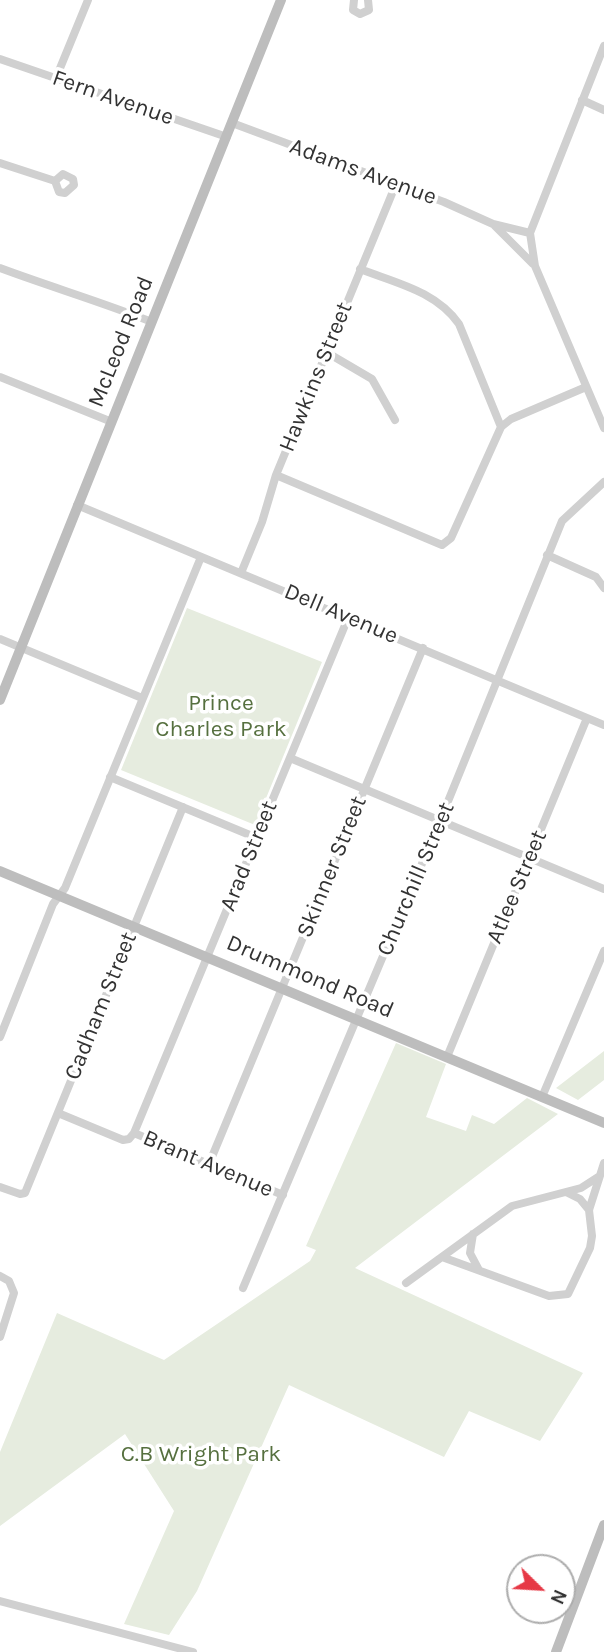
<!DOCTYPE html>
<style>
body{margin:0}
#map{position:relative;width:604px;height:1652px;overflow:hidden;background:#fff;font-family:Karla,sans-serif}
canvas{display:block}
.north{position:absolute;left:506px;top:1554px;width:70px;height:70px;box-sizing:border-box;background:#fff;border:2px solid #adadad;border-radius:50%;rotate:114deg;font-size:19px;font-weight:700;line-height:28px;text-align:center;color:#333}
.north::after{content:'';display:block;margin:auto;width:24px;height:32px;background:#e63946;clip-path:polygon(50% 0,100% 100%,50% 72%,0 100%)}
</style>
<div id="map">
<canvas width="604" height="1652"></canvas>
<div class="north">N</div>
</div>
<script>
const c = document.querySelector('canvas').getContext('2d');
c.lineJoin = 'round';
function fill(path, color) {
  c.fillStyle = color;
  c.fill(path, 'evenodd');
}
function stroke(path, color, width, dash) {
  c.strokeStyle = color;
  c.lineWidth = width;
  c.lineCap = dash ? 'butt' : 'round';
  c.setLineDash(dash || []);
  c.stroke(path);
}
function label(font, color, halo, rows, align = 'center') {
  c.font = font + ' Karla,sans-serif';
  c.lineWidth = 7;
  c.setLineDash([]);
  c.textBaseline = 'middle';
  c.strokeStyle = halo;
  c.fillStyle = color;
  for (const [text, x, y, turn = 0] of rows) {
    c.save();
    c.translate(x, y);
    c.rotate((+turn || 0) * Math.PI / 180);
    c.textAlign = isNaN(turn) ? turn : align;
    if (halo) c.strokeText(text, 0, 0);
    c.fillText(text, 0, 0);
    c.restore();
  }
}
const green = new Path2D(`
 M 187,608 L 322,662 L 255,825 L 121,770 Z
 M 396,1043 L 446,1064 L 426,1117 L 466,1131 L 472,1115 L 494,1124 L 527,1098 L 558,1114 L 355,1268 L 583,1373 L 540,1441 L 469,1411 L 444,1457 L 289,1385 L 197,1591 L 169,1635 L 124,1624 L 174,1511 L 125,1434 L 0,1526 L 0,1452 L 57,1313 L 164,1360 L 310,1261 L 316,1250 L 306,1246 Z
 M 604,1051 L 604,1080 L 578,1100 L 556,1088 Z`);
const street = new Path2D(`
 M 354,0 L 353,10 L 360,14 L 369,10 L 368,0
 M 604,46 L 530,233 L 535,266 L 604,428
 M 0,59 L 227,137
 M 56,78 L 88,0
 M 582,100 L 604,110
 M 232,123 L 444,202 L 493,224 L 530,233
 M 0,163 L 55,181 L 59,192 L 65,193 L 74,185 L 73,179 L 63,174 L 55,181
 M 495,226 L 533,264
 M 0,268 C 51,287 102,302 152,322
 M 360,269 C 396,283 436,291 459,324 L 501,427
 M 326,352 L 372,379 L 395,420
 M 0,377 L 112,422
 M 276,475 L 442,545 L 451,538 L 501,427 L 511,419 L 586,387
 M 77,505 L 604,725
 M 547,555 L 596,577 L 604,588
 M 241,573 L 262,522 L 276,475 L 396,184
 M 0,639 L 142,698
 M 290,758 L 604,889
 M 110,777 L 257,838
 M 0,1037 L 53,904 L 65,888 L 201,557
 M 447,1057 L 587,718
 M 542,1097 L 604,951
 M 58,1113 L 123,1140 L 129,1139 L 134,1133 L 348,618
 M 134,1133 L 283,1195
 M 209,1164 L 423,648
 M 0,1187 L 20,1194 L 25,1193 L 183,807
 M 568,1193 L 580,1199 L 589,1210
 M 473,1234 L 470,1253 L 479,1270
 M 442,1257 L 549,1296 L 568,1294 L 590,1248 L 592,1236 L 589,1210 L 604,1163
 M 0,1276 L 9,1281 L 14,1293 L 0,1337
 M 406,1283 L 512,1206 L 581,1188 L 598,1177
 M 243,1288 L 440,821 L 562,521 L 604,482
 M 0,1601 L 193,1652`);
const secondary = new Path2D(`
 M 0,700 L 281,0
 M 0,871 L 604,1123
 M 556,1652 L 604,1525`);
const streetNames = [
 ["Fern Avenue",113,98,19],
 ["Adams Avenue",363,172,20],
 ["McLeod Road",121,342,-68],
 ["Hawkins Street",316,377,-68],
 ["Dell Avenue",341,614,23],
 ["Arad Street",249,856,-68],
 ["Skinner Street",332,867,-68],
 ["Churchill Street",416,879,-67],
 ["Atlee Street",517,887,-67],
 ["Drummond Road",310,977,23],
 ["Cadham Street",101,1006,-68],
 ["Brant Avenue",208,1164,23]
];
const parkNames = [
 ["Prince",221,703],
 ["Charles Park",221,729],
 ["C.B Wright Park",201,1454]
];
fill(green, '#e6ecdf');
stroke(street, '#d0d0d0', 8);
stroke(secondary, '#bdbdbd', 10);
label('23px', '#333', '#fff', streetNames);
label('23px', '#56703f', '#fff', parkNames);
</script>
